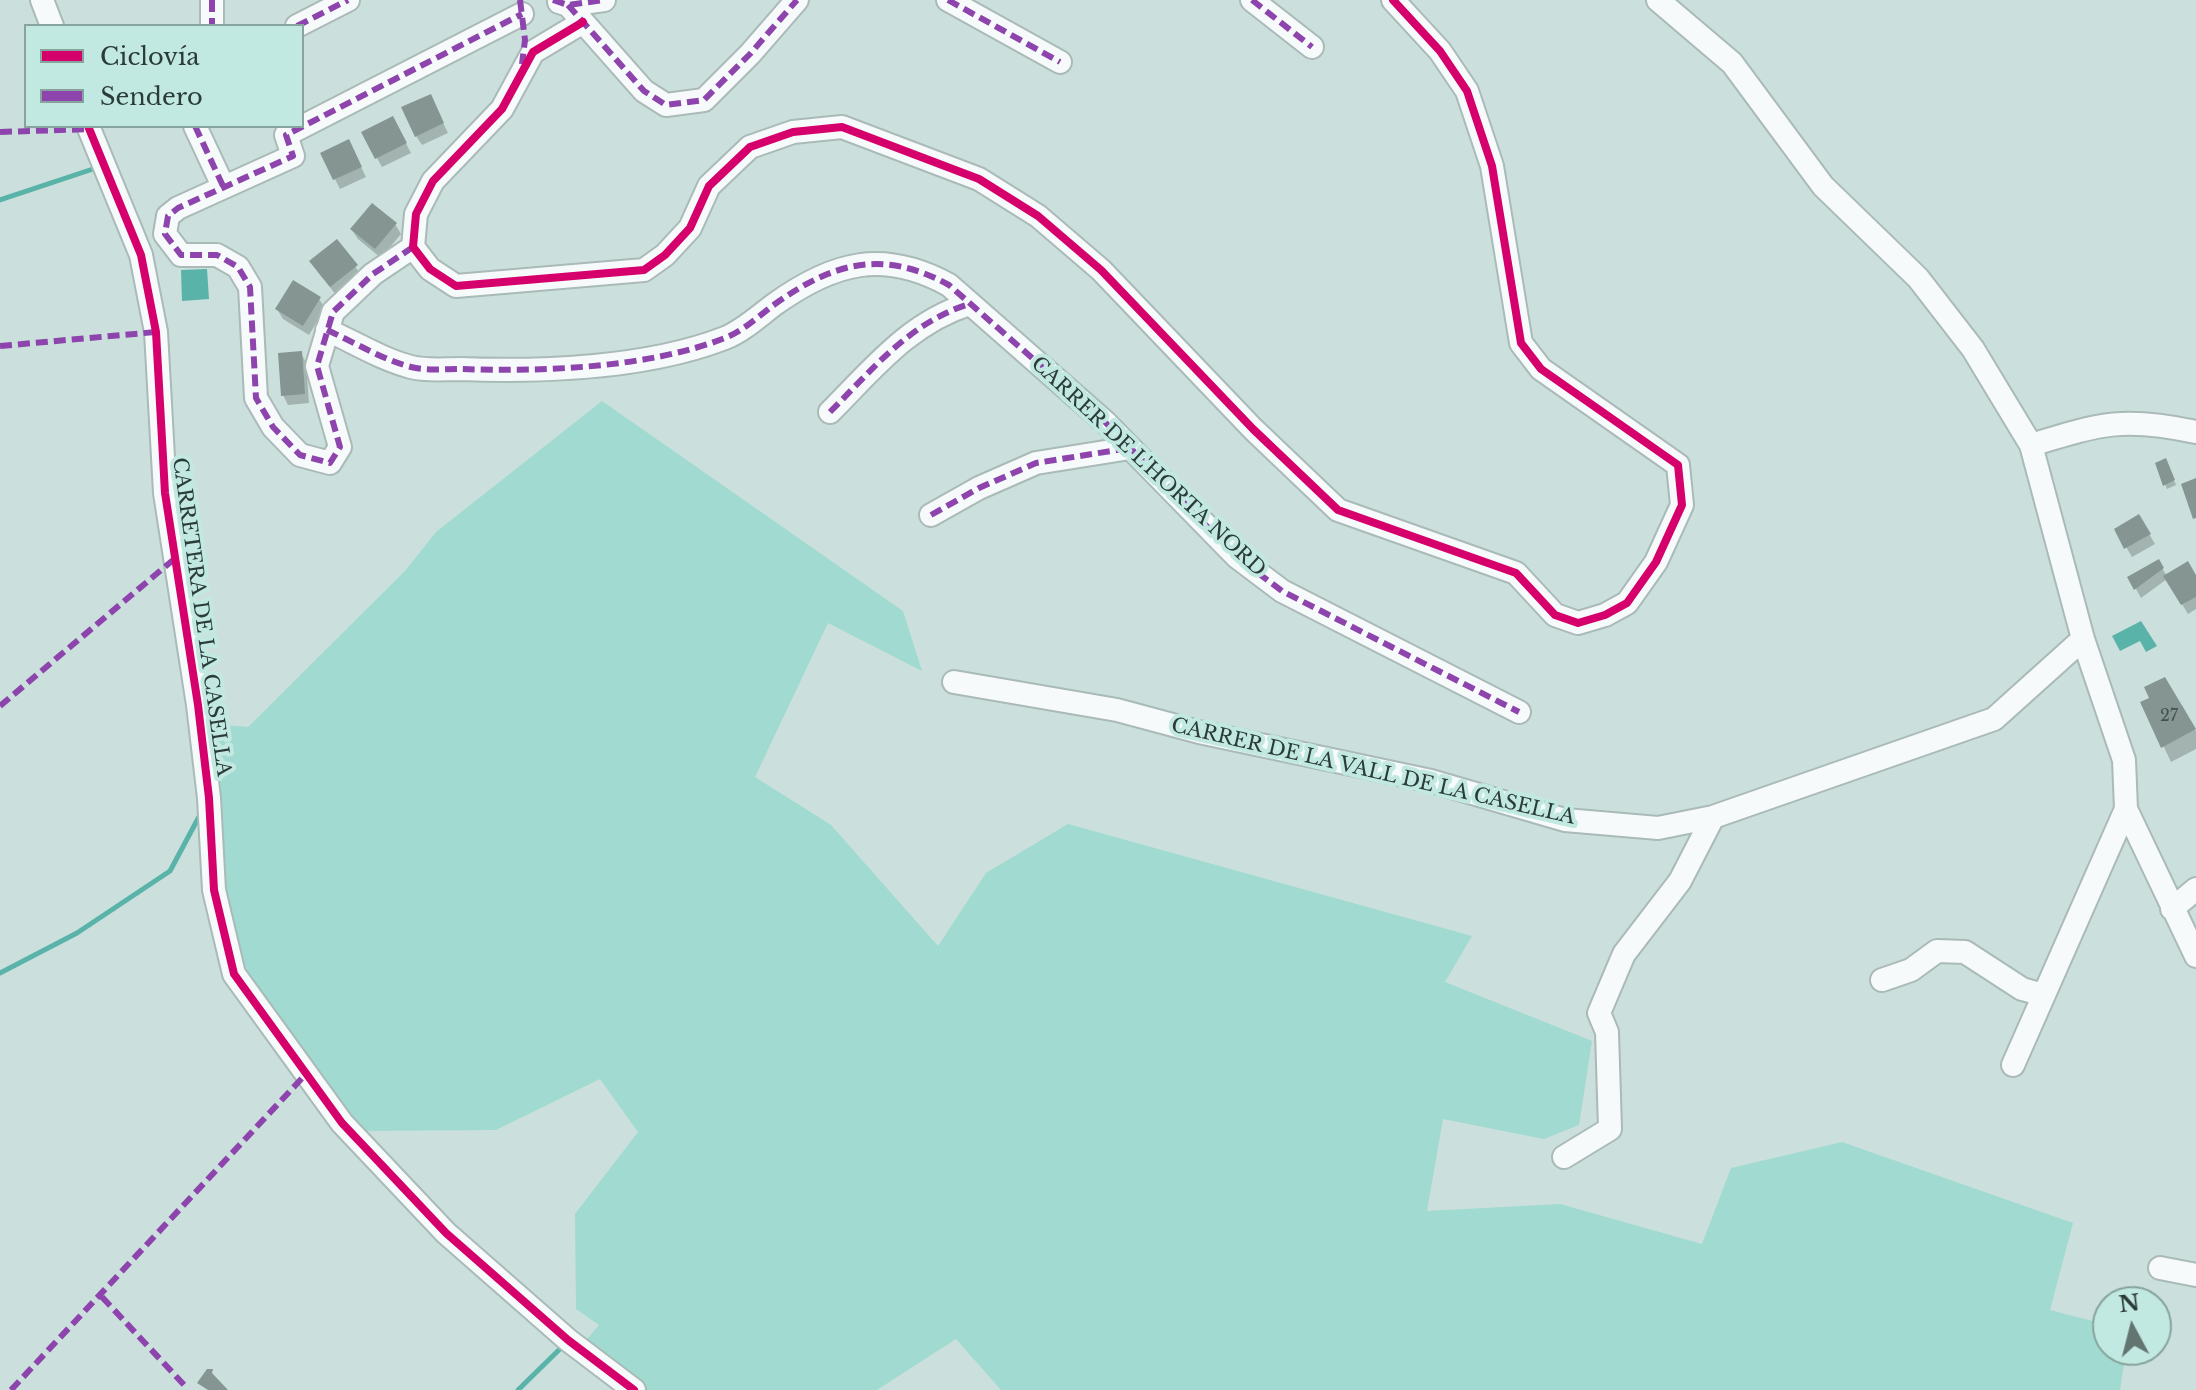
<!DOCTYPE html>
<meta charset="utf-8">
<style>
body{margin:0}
#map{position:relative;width:2196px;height:1390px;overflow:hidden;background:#cbe0dc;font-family:"Libre Baskerville",serif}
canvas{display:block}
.legend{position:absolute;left:24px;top:24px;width:280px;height:104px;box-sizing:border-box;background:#c2e9e1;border:2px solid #86a39d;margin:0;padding:10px 14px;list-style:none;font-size:24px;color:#2b3b38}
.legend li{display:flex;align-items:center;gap:16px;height:40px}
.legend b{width:40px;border:2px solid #86a39d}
.north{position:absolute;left:2092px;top:1286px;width:80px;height:80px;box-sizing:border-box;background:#c2e9e1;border:2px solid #86a39d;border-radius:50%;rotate:353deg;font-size:22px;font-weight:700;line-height:32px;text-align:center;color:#2b3b38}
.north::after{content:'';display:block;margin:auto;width:28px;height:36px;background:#637571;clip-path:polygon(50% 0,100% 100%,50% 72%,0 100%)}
</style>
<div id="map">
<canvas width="2196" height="1390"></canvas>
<ul class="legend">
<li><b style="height:10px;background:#d6006c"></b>Ciclovía</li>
<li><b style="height:10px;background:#8e44ad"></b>Sendero</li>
</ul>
<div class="north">N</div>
</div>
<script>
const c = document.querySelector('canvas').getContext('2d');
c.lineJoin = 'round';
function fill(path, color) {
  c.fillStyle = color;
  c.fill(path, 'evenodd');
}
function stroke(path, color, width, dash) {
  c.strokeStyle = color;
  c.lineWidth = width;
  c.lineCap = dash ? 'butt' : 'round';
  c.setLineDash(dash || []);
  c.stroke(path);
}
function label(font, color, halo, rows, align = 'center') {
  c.font = font + ' "Libre Baskerville",serif';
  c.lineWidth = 8;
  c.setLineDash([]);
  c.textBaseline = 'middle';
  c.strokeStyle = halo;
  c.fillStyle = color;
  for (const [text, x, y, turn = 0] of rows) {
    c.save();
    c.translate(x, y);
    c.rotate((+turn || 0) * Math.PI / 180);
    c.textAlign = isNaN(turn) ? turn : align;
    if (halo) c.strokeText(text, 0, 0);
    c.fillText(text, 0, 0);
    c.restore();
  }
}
const green = new Path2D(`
 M 602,401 L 903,611 L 922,671 L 828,623 L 755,777 L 831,825 L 938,946 L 986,873 L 1068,824 L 1472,936 L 1445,982 L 1592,1041 L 1579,1125 L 1544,1139 L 1443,1119 L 1427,1211 L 1560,1204 L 1702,1244 L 1731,1168 L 1842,1142 L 2073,1223 L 2050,1310 L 2108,1325 L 2108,1350 L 2126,1350 L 2120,1390 L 1001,1390 L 956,1339 L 877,1390 L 646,1390 L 583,1344 L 599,1325 L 576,1309 L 575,1214 L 638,1132 L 600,1079 L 496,1130 L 358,1131 C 318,1075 253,1001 234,936 C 216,869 217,793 211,724 L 248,727 L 405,571 L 436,532 Z`);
const water = new Path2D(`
 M 207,269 L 209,299 L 182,301 L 181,270 Z
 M 2141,621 L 2157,646 L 2146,652 L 2140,641 L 2120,651 L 2112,636 Z`);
const shadow = new Path2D(`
 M 435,106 L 448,133 L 422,145 L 416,136 Z
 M 398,128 L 411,153 L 382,167 L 377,158 Z
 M 353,151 L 366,177 L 340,189 L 322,154 Z
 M 395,224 L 401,234 L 381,258 L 358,239 L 352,230 Z
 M 337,242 L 362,276 L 337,296 L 317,271 Z
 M 319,299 L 325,308 L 309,335 L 283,319 L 277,309 Z
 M 301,353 L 306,363 L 309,403 L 288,405 L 283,395 Z
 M 2157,464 L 2167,464 L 2176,485 L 2167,489 Z
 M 2139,517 L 2155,544 L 2132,557 L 2116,530 Z
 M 2158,562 L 2167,576 L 2196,579 L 2196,609 L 2188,614 L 2167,579 L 2141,598 L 2130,578 Z
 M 2143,703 L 2182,705 L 2196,731 L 2196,749 L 2171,762 Z`);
const stream = new Path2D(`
 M 0,200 L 99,167
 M 0,973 L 77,933 L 170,871 L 201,813
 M 518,1390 L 565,1344`);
const building = new Path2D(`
 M 431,94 L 444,123 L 415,137 L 401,107 Z
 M 393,116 L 407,143 L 375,159 L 361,132 Z
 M 349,139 L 362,167 L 333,180 L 320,153 Z
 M 372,203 L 397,223 L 375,249 L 350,229 Z
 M 337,239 L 358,265 L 330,287 L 309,261 Z
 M 293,280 L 321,297 L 303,326 L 275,309 Z
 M 302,351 L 305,394 L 281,396 L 278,353 Z
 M 2166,458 L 2175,480 L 2163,486 L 2155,463 Z
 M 2196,478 L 2196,518 L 2193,519 L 2181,484 Z
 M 2139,514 L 2151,534 L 2124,549 L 2114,529 Z
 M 2159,559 L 2164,568 L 2134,590 L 2127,577 Z
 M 2188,561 L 2196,575 L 2196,597 L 2181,605 L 2163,576 Z
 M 2165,677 L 2196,729 L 2161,748 L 2140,702 L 2149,698 L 2144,687 Z
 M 207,1369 L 213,1369 L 212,1373 L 228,1390 L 208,1390 L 197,1383 Z`);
const minor = new Path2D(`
 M 42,0 L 52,26
 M 212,0 L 212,26
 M 948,0 L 1060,62
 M 1252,0 L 1312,47
 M 1658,0 L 1732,63 L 1823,186 L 1918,278 L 1973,349 L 2031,445 L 2083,639 L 2124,760 L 2126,809 L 2196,956
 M 559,2 L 568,5 L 604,0
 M 568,5 L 644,91 L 666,105 L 704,100 L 750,54 L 797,0
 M 583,22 L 533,52 L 502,109 L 433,181 L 416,214 L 413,247 L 430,269 L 456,286 L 644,270 L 665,255 L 690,228 L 709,186 L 750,147 L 793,132 L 842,127 L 979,179 L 1038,216 L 1101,270 L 1253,429 L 1338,510 L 1516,573 L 1555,615 L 1578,623 L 1605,615 L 1627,603 L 1656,562 L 1682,505 L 1678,465 L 1541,369 L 1521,343 L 1492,166 L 1467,91 L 1440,51 L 1393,0
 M 297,26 L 348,0
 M 88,126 L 141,255 L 156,332 L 165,493 L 198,705 L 209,798 L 214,890 L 234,974 L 342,1123 L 446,1233 L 568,1340 L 634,1390
 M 195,126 L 223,186
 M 413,247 L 373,274 L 333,312 L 317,366 L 340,447 L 330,463 L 300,455 L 273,427 L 256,398 L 250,287 L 238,267 L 217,255 L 181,255 L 165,234 L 168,216 L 178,208 L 293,156 L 286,135 L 522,14
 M 327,330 C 356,343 381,359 411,367 C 426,371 444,369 460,369 C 542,372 648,368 725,338 C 743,331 760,315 775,304 C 834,262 883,249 949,285 L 1105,422 L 1237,557 L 1282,591 L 1519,712
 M 830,412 C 873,369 909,323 969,304
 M 2031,445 C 2100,424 2123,416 2196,432
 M 931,515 L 979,488 L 1036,463 L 1130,448
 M 954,682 L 1117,710 L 1199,732 L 1431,781 L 1565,820 L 1658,828 L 1713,817 L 1994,719 L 2083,639
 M 2172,909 L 2196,889
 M 1882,980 L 1911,970 L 1937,951 L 1965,952 L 2022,989 L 2044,995
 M 2013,1065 L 2126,809
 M 1564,1157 L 1610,1129 L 1607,1032 L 1599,1013 L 1624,954 L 1680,881 L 1713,817
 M 2160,1268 L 2196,1275`);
const quiet = new Path2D(`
 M 212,0 L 212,26
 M 520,0 L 525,40 L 522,64
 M 553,0 L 568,5 L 604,0
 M 948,0 L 1060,62
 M 1252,0 L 1312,47
 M 568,5 L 644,91 L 666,105 L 704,100 L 750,54 L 797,0
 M 297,26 L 348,0
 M 195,126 L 223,186
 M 0,132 L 93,129
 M 413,247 L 373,274 L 333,312 L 317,366 L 340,447 L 330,463 L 300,455 L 273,427 L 256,398 L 250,287 L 238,267 L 217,255 L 181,255 L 165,234 L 168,216 L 178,208 L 293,156 L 286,135 L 522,14
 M 327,330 C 356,343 381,359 411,367 C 426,371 444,369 460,369 C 542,372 648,368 725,338 C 743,331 760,315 775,304 C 834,262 883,249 949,285 L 1105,422 L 1237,557 L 1282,591 L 1519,712
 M 0,346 L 156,332
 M 830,412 C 873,369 909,323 969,304
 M 931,515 L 979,488 L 1036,463 L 1130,448
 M 0,706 L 173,560
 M 102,1297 L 187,1388
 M 11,1390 L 305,1075`);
const cycleway = new Path2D(`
 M 583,22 L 533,52 L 502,109 L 433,181 L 416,214 L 413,247 L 430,269 L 456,286 L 644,270 L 665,255 L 690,228 L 709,186 L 750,147 L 793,132 L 842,127 L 979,179 L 1038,216 L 1101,270 L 1253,429 L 1338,510 L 1516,573 L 1555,615 L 1578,623 L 1605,615 L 1627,603 L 1656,562 L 1682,505 L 1678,465 L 1541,369 L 1521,343 L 1492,166 L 1467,91 L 1440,51 L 1393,0
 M 88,126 L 141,255 L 156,332 L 165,493 L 198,705 L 209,798 L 214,890 L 234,974 L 342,1123 L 446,1233 L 568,1340 L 634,1390`);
const numberNames = [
 ["27",2169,716]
];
const streetNames = [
 ["CARRER DE L'HORTA NORD",1148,467,43],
 ["CARRETERA DE LA CASELLA",201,617,82],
 ["CARRER DE LA VALL DE LA CASELLA",1373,772,13]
];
fill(green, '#a0dad0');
fill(water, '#5ab3a8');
fill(shadow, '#0003');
stroke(stream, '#5ab3a8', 5);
fill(building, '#859592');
stroke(minor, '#a9bab7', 26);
stroke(minor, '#f7fafa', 22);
stroke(quiet, '#8e44ad', 6, [12, 6]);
stroke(cycleway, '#d6006c', 8);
label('16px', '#42524e', null, numberNames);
label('20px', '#2b3b38', '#c2e9e1', streetNames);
</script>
